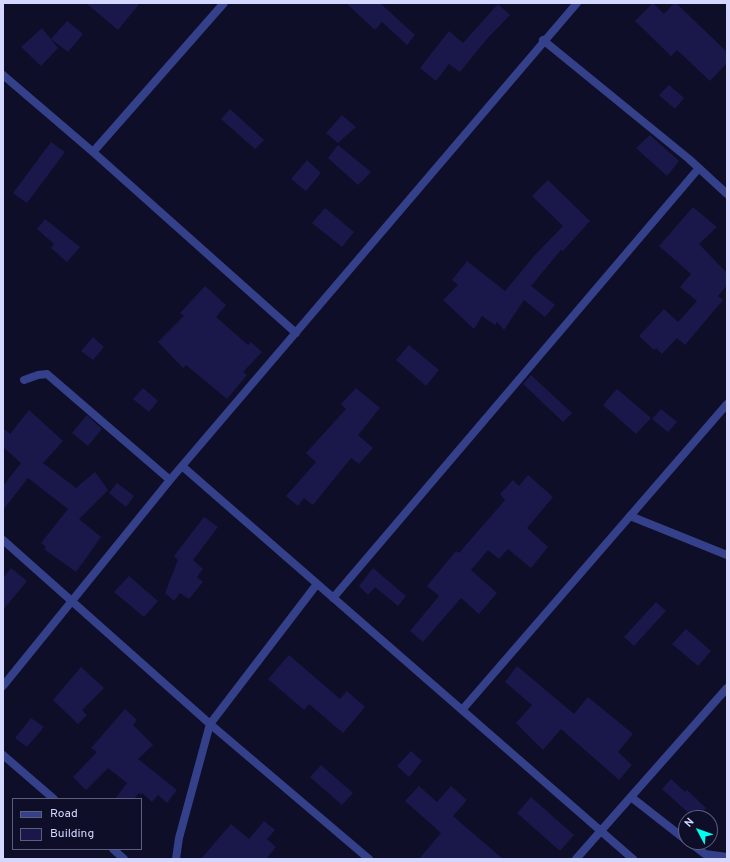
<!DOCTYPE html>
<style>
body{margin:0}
#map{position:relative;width:730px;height:862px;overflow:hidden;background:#0e0e28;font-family:Overpass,sans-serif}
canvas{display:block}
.frame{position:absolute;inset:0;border:4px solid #d4d7ff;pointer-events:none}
.legend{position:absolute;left:12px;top:798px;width:130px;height:52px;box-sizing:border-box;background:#0e0e28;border:1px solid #5d5e7e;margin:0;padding:5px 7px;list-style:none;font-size:12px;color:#d4d7ff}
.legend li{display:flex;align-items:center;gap:8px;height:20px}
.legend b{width:20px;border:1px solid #5d5e7e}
.north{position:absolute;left:678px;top:810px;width:40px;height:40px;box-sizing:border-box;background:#0e0e28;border:1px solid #5d5e7e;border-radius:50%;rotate:311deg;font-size:11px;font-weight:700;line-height:16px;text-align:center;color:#d4d7ff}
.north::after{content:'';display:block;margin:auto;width:14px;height:18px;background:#0fe;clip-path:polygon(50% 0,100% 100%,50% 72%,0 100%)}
</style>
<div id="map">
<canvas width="730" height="862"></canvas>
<div class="frame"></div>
<ul class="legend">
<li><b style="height:5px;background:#35408a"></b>Road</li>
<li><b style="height:11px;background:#1a184a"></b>Building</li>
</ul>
<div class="north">N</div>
</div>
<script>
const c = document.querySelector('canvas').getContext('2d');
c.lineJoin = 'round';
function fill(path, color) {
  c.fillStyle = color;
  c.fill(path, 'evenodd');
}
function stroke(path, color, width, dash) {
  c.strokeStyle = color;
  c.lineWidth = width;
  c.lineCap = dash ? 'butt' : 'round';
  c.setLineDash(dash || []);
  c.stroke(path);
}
const building = new Path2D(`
 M 86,3 L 140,3 L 118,30 Z
 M 346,3 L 380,3 L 415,35 L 407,45 L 382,22 L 375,30 Z
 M 653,3 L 664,14 L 674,3 L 676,3 L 727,52 L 727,63 L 710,81 L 677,50 L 671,56 L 635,21 Z
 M 498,4 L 510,15 L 486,40 L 460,72 L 449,64 L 436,81 L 420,68 L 449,31 L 463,43 Z
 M 67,21 L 83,34 L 68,52 L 51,39 Z
 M 42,28 L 58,48 L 41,66 L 21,47 Z
 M 669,85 L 684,98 L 675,109 L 659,95 Z
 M 230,109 L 264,140 L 255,149 L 221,119 Z
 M 342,115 L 356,127 L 338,143 L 326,133 Z
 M 650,135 L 679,161 L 667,176 L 636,148 Z
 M 51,142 L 65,152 L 27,203 L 13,193 Z
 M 338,145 L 371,172 L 358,185 L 328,158 Z
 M 307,160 L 321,173 L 306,191 L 291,179 Z
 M 548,180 L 590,221 L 563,251 L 561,250 L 531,286 L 555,305 L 545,317 L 524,300 L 504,330 L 497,322 L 495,325 L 482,316 L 474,329 L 443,300 L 458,285 L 452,280 L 467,261 L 505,291 L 535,255 L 563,226 L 532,196 Z
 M 693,207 L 717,227 L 699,244 L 727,273 L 727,285 L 718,296 L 723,300 L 685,345 L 677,338 L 662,354 L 656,348 L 654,350 L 639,336 L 664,309 L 678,322 L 697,301 L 680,287 L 691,274 L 659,246 Z
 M 325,208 L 354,232 L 342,247 L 312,223 Z
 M 45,219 L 80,247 L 67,262 L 51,248 L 54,244 L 37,229 Z
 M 205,286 L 226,305 L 216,317 L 248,345 L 251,342 L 262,352 L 243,372 L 247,375 L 227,399 L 186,365 L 183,368 L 158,342 L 184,316 L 180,313 Z
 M 93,337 L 104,347 L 93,360 L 81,351 Z
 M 409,345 L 439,370 L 426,386 L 396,360 Z
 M 531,375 L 572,413 L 563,422 L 523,384 Z
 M 143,388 L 158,401 L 149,412 L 133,399 Z
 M 356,388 L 380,408 L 358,435 L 373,448 L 359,464 L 351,458 L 313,505 L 304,498 L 298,506 L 286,496 L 316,462 L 306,453 L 346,409 L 341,404 Z
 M 617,389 L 651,418 L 636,434 L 603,405 Z
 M 661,409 L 677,422 L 668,432 L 652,419 Z
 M 29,410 L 63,441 L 43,463 L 76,488 L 95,472 L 108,490 L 79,519 L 101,537 L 76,572 L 44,549 L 46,547 L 41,543 L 68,509 L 28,478 L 3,510 L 3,486 L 21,463 L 3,447 L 3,428 L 10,434 Z
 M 87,415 L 102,429 L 88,446 L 72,433 Z
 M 528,475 L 553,497 L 527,528 L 548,547 L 531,568 L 508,549 L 499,559 L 488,550 L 471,570 L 497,593 L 479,614 L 461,598 L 423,642 L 410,631 L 439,596 L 427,586 L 456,551 L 459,553 L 505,500 L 500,494 L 513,480 L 519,486 Z
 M 117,483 L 134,496 L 126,507 L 109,493 Z
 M 204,517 L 218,527 L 193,560 L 203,569 L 197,577 L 203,582 L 189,599 L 180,593 L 174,601 L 165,593 L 178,560 L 174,556 Z
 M 11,568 L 27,581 L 3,610 L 3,578 Z
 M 373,568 L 406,596 L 398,606 L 375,587 L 368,595 L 359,586 Z
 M 129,576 L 158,601 L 144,617 L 114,592 Z
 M 656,602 L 666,611 L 634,646 L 624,637 Z
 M 686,629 L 711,651 L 698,666 L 672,644 Z
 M 289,655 L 340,699 L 347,691 L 365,707 L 343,733 L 309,704 L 304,710 L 268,679 Z
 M 517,666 L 574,714 L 588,697 L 633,734 L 618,752 L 632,765 L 619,780 L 561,729 L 543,750 L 516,723 L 532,705 L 505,682 Z
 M 81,667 L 104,688 L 82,710 L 87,715 L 78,724 L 53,700 Z
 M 125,709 L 137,720 L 133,725 L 153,745 L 138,759 L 177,790 L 167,803 L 158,795 L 152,802 L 142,793 L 141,795 L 139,793 L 134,799 L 115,799 L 127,783 L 108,768 L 86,790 L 73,777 L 97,752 L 91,748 Z
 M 31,718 L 44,727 L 27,747 L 15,738 Z
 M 411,751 L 422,761 L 409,777 L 397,766 Z
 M 321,765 L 353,793 L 342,805 L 310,777 Z
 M 671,779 L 685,792 L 687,790 L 706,808 L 697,818 L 694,818 L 662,789 Z
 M 419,786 L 437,802 L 451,786 L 467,800 L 453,816 L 503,859 L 419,859 L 441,833 L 405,801 Z
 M 531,797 L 574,835 L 560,851 L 517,813 Z
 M 264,821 L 275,830 L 267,839 L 276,847 L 266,859 L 201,859 L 231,824 L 249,839 Z`);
const street = new Path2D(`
 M 543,40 L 689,159 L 727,194
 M 3,75 L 93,152 L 296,333
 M 93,152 L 224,3
 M 24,380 L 38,375 L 47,374 L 170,480
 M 182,466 L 633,859
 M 630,516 L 727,555
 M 3,540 L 210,724 L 369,859
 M 333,598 L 699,168
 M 3,686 L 170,480 L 577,3
 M 462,710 L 727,404
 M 3,755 L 54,799
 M 631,797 L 686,840
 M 689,842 L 705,854 L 727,857
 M 113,849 L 124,859
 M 176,859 L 179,838 L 210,724 L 317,584
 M 576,859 L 727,688`);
fill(building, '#1a184a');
stroke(street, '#35408a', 8);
</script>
